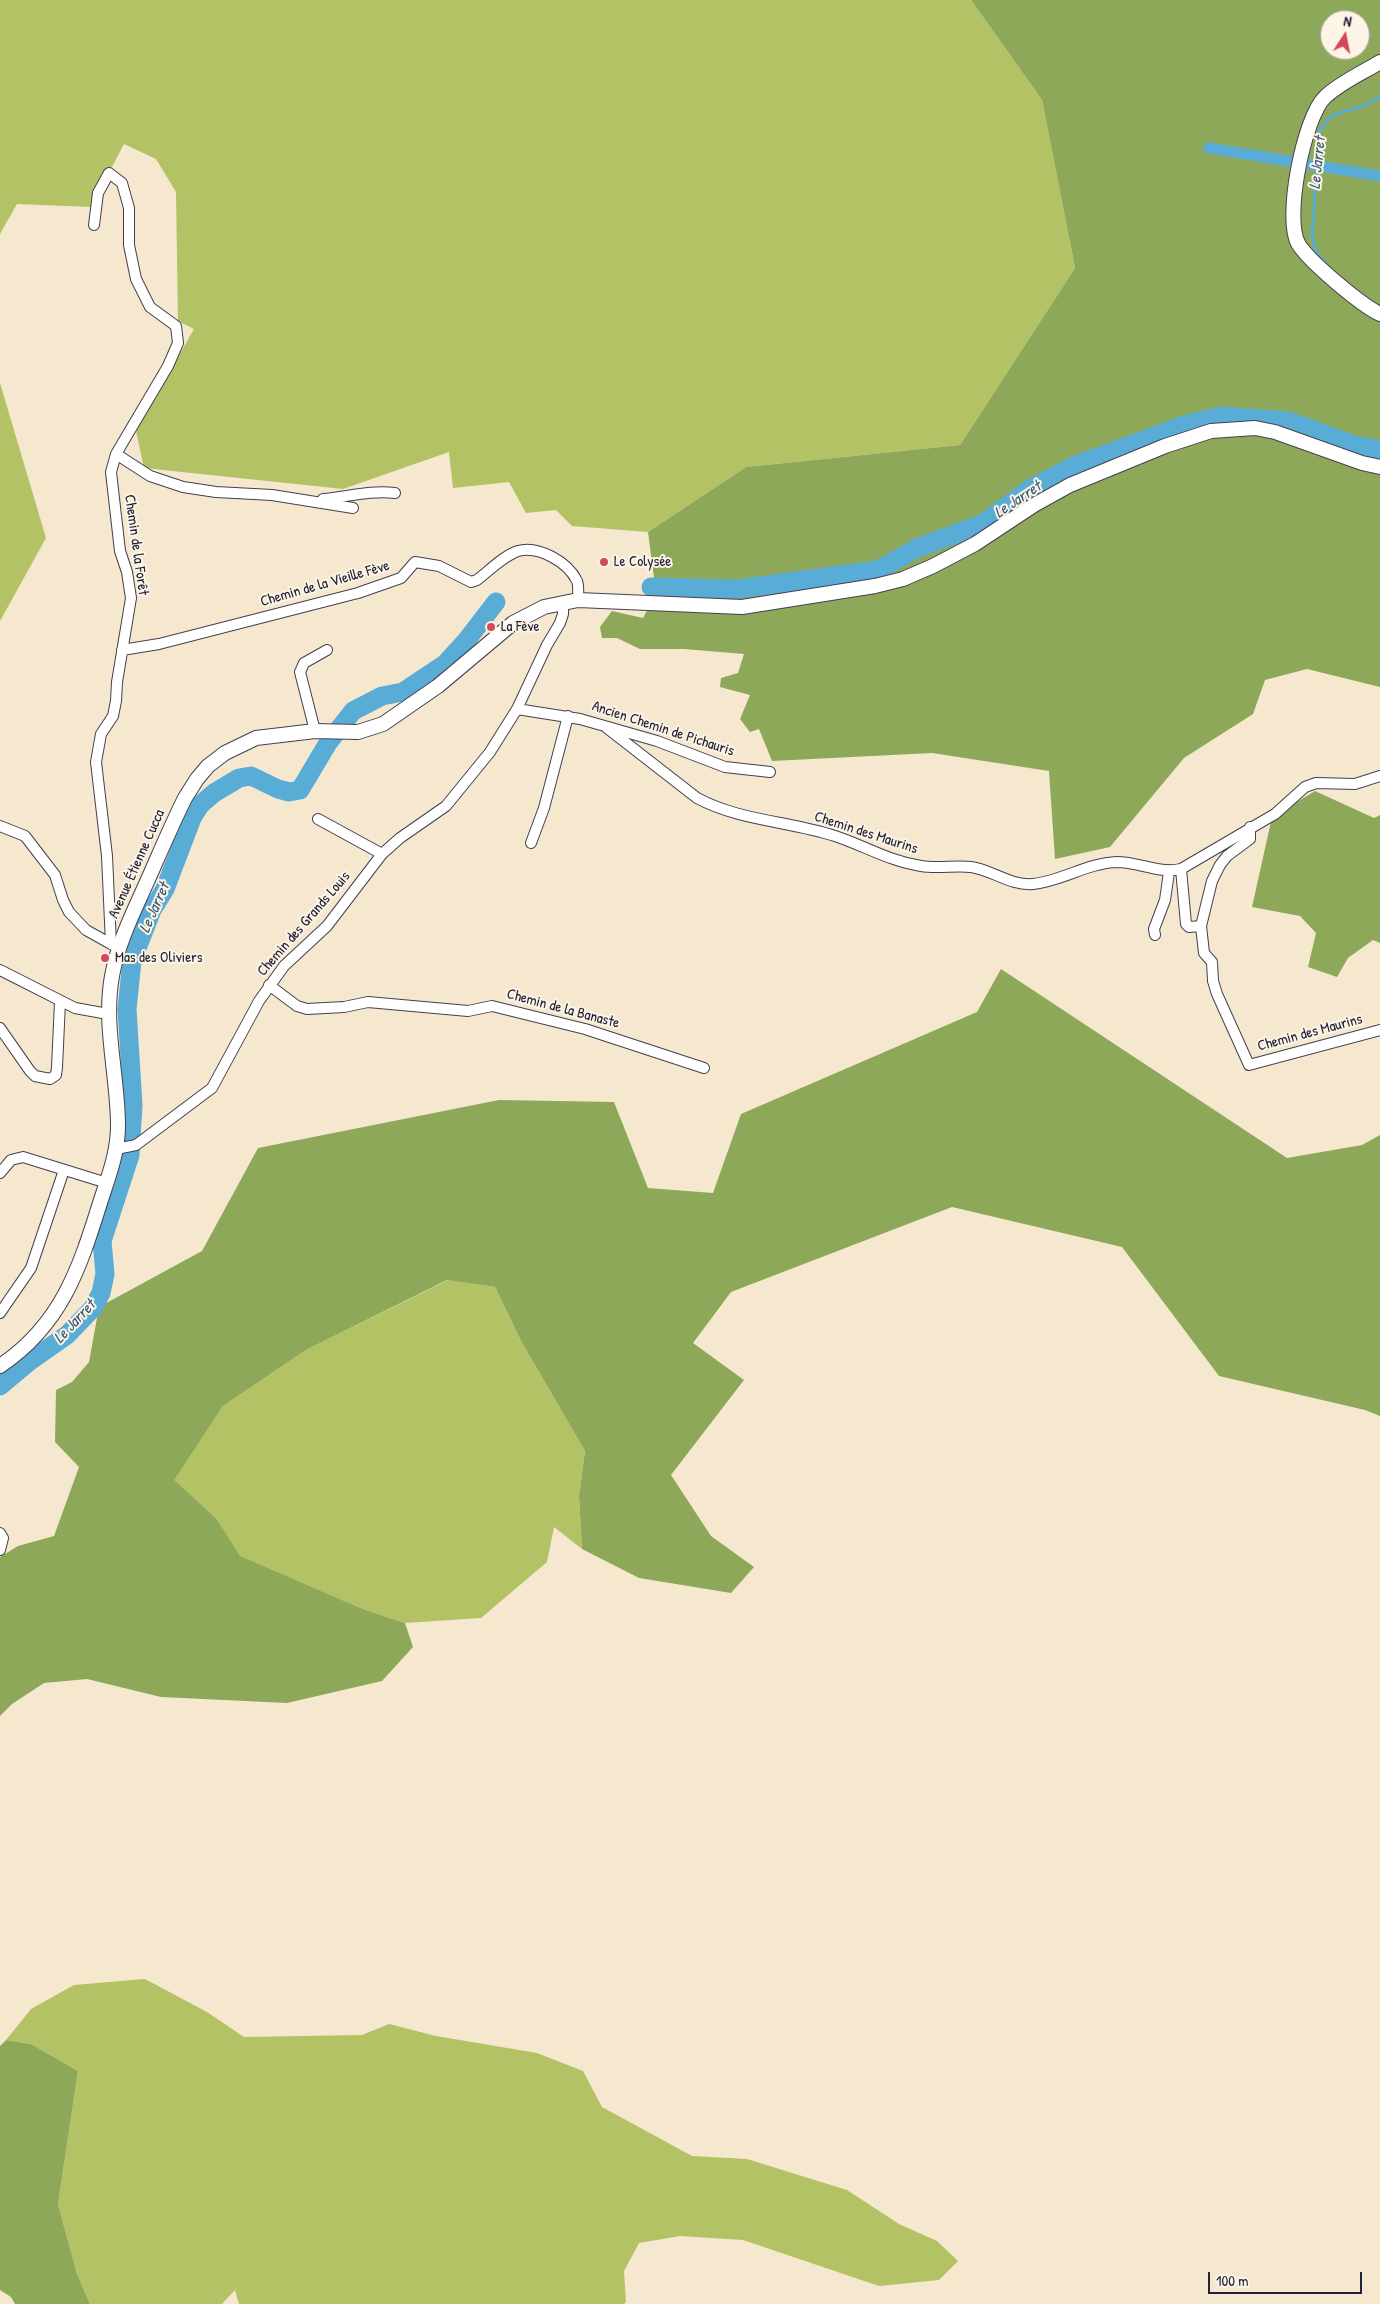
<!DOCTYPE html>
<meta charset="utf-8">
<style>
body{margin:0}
#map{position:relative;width:1380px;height:2304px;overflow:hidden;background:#f6e8cf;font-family:"Patrick Hand",sans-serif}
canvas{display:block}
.north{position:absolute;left:1320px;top:10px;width:50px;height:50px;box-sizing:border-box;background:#fcf5e5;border:1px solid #a5a1a1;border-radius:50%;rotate:11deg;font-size:14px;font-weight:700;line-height:20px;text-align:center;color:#22223b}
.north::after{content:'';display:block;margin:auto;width:18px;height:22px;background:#d1495b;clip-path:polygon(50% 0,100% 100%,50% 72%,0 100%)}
.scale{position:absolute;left:1208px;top:2272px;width:154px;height:22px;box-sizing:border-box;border:2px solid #22223b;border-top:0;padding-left:6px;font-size:15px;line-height:18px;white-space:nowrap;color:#22223b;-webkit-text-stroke:4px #fcf5e5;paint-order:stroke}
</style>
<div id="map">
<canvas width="1380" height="2304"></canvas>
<div class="north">N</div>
<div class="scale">100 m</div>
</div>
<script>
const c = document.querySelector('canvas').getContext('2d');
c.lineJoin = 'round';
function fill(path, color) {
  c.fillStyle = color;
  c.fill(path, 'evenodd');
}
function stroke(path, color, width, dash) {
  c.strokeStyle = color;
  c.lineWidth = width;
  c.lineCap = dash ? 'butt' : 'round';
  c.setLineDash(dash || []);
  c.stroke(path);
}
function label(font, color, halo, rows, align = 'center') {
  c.font = font + ' "Patrick Hand",sans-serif';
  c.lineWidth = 4;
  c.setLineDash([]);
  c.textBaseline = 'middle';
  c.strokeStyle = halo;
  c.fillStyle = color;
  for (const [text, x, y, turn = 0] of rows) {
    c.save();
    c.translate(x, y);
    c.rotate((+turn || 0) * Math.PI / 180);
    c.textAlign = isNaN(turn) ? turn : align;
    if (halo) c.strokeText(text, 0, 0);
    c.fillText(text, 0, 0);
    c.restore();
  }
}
const green = new Path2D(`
 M 0,0 L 971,0 L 1042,100 L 1075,268 L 960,445 L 746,467 L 648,532 L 572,526 L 556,510 L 526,513 L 509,482 L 453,488 L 449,452 L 343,489 L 144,468 L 136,431 L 194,329 L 178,321 L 176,192 L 156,159 L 124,144 L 91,207 L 17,204 L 0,234 Z
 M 0,383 L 46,538 L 0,621 Z
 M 448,1280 L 495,1287 L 521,1341 L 585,1451 L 579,1496 L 582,1549 L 554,1527 L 547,1562 L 481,1618 L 405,1623 L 363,1609 L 239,1556 L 216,1518 L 173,1480 L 223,1406 L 306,1350 Z
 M 145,1979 L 207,2012 L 244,2037 L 362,2035 L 389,2024 L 436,2036 L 537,2053 L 583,2071 L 602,2107 L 692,2156 L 747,2159 L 847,2190 L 899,2224 L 937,2241 L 958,2261 L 939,2280 L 879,2286 L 743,2240 L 680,2236 L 639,2243 L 624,2271 L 626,2302 L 624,2304 L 239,2304 L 235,2290 L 222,2304 L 90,2304 L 77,2274 L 58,2204 L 78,2071 L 31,2044 L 6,2040 L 31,2009 L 74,1985 Z`);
const forest = new Path2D(`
 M 971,0 L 1380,0 L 1380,687 L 1307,669 L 1265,680 L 1253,714 L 1184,758 L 1110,847 L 1055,859 L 1049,771 L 932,753 L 772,761 L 759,729 L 750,732 L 740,719 L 750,695 L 720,687 L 721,678 L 738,673 L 744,654 L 684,649 L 640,649 L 617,638 L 602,638 L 600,627 L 612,611 L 643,618 L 656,593 L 648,532 L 746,467 L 960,445 L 1075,268 L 1042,100 ZM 1330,20 L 1360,20 L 1360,50 L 1330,50 Z
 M 1315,791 L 1374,818 L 1380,815 L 1380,943 L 1373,940 L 1348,958 L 1337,977 L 1308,967 L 1316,933 L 1300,916 L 1252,907 L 1272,817 Z
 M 1001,969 L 1287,1158 L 1362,1145 L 1380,1135 L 1380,1416 L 1365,1410 L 1219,1376 L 1122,1247 L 952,1207 L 731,1292 L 693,1343 L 744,1380 L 671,1475 L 711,1536 L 754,1567 L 731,1593 L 639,1578 L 582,1549 L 579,1496 L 585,1451 L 521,1341 L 495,1287 L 447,1280 L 306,1350 L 223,1406 L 174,1480 L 216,1518 L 240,1556 L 363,1609 L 405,1623 L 413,1647 L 382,1681 L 287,1703 L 161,1697 L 87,1679 L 44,1683 L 12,1704 L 0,1716 L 0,1557 L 18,1546 L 54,1536 L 79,1467 L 55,1442 L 56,1390 L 72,1382 L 89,1362 L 99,1307 L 202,1251 L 258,1148 L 499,1100 L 614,1102 L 648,1188 L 713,1193 L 741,1114 L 977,1012 Z
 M 6,2040 L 31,2044 L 78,2071 L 58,2204 L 77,2274 L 90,2304 L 15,2304 L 11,2297 L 0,2290 L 0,2046 Z`);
const stream = new Path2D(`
 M 1325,262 L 1317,254 L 1312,237 L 1319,132 C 1333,108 1340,115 1362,106 C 1368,104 1375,99 1380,96`);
const canal = new Path2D(`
 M 1209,148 L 1380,176`);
const river = new Path2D(`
 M 651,587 L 737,589 L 878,570 L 917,548 L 982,524 L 1033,487 L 1074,466 L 1187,424 L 1223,416 L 1288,421 L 1354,445 L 1380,450
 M 0,1386 L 30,1361 L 67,1335 L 93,1308 L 101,1293 L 105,1274 L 102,1241 L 130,1155 L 133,1105 L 127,1009 L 132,961 L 152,910 L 165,889 L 192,818 L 200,805 L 214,793 L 239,778 L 251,776 L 278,789 L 289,792 L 300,790 L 328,743 L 353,711 L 382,696 L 403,692 L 445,664 L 466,641 L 496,602`);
const street = new Path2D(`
 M 94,225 L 98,193 L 109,173 L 122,183 L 129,208 L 129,245 L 136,279 L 150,307 L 176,326 L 178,343 L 168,366 L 116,454 L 111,472 L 120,551 L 127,572 L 131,598 L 117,682 L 116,701 L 113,716 L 101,734 L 96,762 L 107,856 L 111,944 L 119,947
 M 116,454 L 150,476 L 183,487 L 216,492 L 272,495 L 353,508
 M 323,499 C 347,497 370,490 395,493
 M 122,650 L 159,644 L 358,593 L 401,578 L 415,562 L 439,566 L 471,582 L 477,580 C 489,571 503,556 518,551 C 538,545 568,562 577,581 C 579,586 578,594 578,600
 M 517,709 L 580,719 L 657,741 L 725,767 L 770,772
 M 607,728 L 697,798 C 740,821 789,821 835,836 C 865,846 889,861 921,866 C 938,869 955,865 971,867 C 992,870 1011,886 1033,884 C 1062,881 1087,863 1117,862 C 1139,862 1159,874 1181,869 L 1275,814 L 1305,787 L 1316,783 L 1355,784 L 1380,776
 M 315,731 L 300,672 L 304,663 L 327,650
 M 318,819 L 382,854
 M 0,826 L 25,836 L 55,875 L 63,900 L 69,912 L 86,930 L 111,944
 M 531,843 L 544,808 L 568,716
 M 1181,869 L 1186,924 L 1189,927 L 1201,926 L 1212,881 L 1220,865 L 1227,856 L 1250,839 L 1250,827
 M 1201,926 L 1204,953 L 1212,962 L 1213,981 L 1217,994 L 1249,1065 L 1380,1030
 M 1155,935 L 1154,929 L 1165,900 L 1169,872
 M 0,970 L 75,1008 L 108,1014
 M 269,985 L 297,1006 L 307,1009 L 344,1007 L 368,1002 L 468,1011 L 492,1006 L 585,1029 L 704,1068
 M 0,1028 L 30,1071 L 35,1076 L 50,1079 L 56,1075 L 57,1067 L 60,1002
 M 116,1149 L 136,1145 L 212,1088 L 259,1001 L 284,966 L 327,926 L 382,854 L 400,838 L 446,806 L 490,752 L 517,709 L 547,645 L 560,623 L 563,614 L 563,602
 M 0,1173 L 11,1160 L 23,1157 L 107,1183
 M 0,1313 L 31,1268 L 64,1170
 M 0,1533 L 3,1538 L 0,1550`);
const secondary = new Path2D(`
 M 1380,62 C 1362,73 1341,82 1325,97 C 1304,117 1283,220 1299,245 C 1311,263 1361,305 1380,314
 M 0,1366 C 61,1325 79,1270 100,1203 C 108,1178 118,1153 118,1126 C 118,1076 103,1026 112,976 C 118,943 133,913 146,884 C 159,855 171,826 185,798 L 197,779 L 208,766 L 225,753 L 256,738 L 315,731 L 358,732 L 383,724 L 438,686 L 513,623 L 544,607 L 578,600 L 742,607 L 875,586 L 903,579 L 933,566 L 975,544 L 1034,505 L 1070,485 L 1165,446 L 1211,431 L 1255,428 L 1275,432 L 1362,463 L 1380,467`);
const markers = [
 [604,562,5,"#d1495b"],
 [491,627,5,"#d1495b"],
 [105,958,5,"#d1495b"]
];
const streetNames = [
 ["Chemin de la Forêt",136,545,82],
 ["Chemin de la Vieille Fève",325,584,-16],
 ["Ancien Chemin de Pichauris",663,729,18],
 ["Chemin des Maurins",866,833,18],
 ["Avenue Étienne Cucca",137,864,-66],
 ["Chemin des Grands Louis",304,924,-49],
 ["Chemin de la Banaste",563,1009,15],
 ["Chemin des Maurins",1310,1033,-15]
];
const poiNames = [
 ["Le Colysée",614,562],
 ["La Fève",501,627],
 ["Mas des Oliviers",115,958]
];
const waterNames = [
 ["Le Jarret",1318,163,-84],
 ["Le Jarret",1018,500,-34],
 ["Le Jarret",155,908,-66],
 ["Le Jarret",75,1322,-47]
];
fill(green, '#b3c264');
fill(forest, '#8ea85a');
stroke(stream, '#59acd5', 3);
stroke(canal, '#59acd5', 11);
stroke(river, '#59acd5', 19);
stroke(street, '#424051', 12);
stroke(secondary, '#424051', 16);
stroke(street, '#fff', 10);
stroke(secondary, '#fff', 14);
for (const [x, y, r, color] of markers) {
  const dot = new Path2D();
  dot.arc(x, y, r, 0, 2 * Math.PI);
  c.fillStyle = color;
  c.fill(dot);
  stroke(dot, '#fcf5e5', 2);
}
label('15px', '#22223b', '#fcf5e5', streetNames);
label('15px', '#22223b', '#fcf5e5', poiNames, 'left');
label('italic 16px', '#385979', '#fcf5e5', waterNames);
</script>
